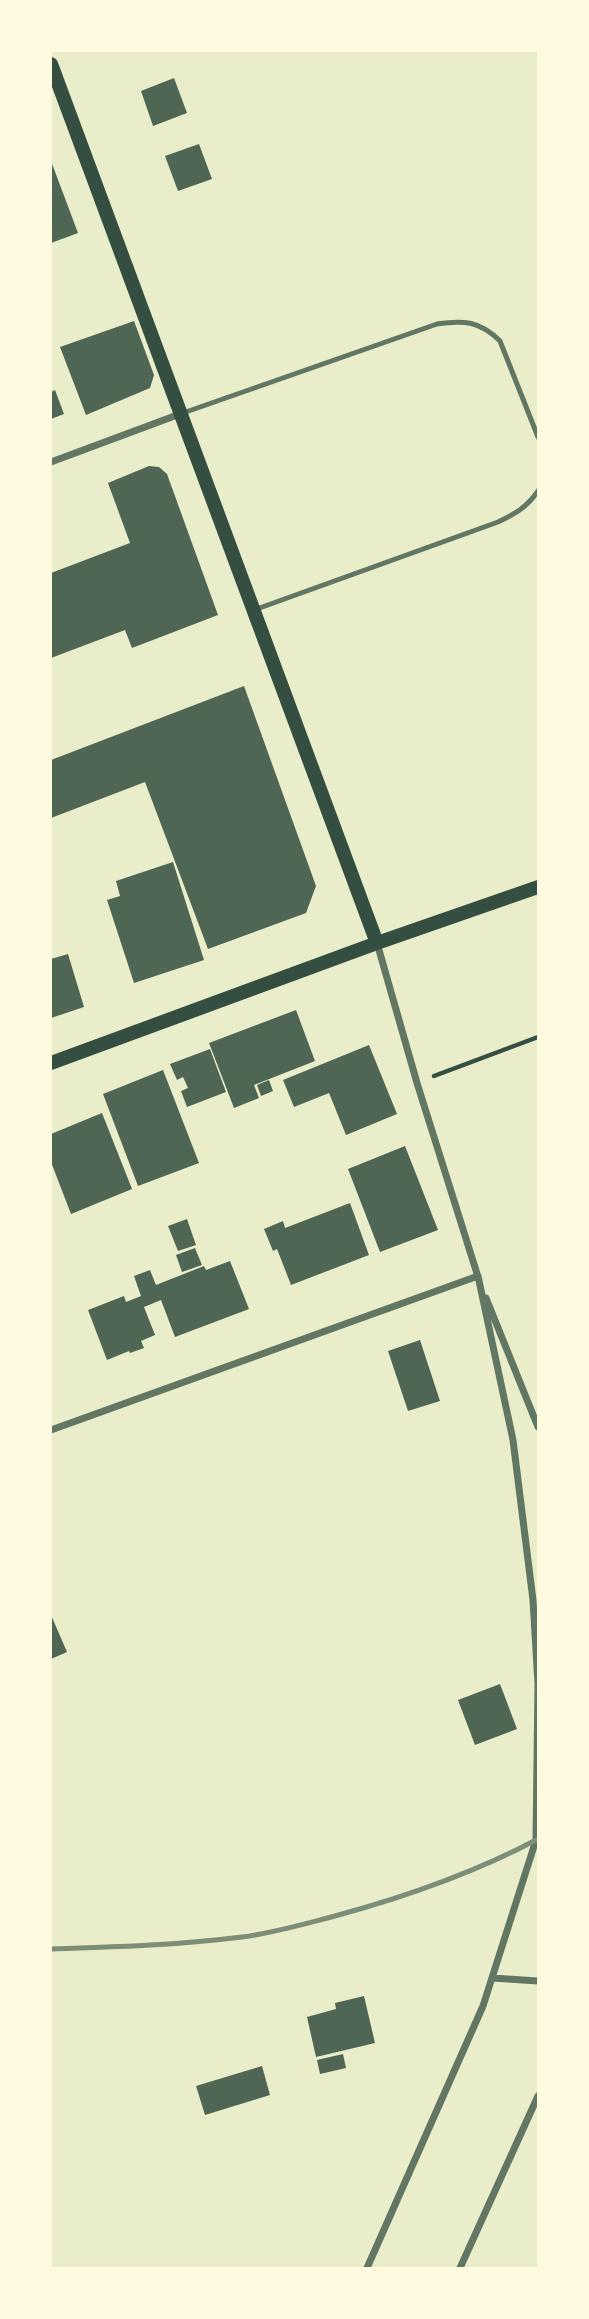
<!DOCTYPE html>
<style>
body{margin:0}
#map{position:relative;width:589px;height:2319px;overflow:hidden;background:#e9edc9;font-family:"Roboto Condensed",sans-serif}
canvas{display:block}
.frame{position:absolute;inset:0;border:52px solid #fefae0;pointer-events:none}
</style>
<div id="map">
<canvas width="589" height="2319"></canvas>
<div class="frame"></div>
</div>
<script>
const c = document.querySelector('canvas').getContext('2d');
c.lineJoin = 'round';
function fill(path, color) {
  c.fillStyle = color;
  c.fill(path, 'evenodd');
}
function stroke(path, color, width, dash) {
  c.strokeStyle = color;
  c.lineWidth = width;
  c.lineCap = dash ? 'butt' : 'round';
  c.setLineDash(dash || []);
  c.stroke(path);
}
const building = new Path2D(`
 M 174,78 L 187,113 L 153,126 L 141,91 Z
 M 199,144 L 212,179 L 178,191 L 165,156 Z
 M 51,161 L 78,233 L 51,243 Z
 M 134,321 L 154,375 L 150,388 L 86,415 L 60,347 Z
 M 55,390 L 64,414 L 51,419 L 51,392 Z
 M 149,466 L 159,467 L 167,474 L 218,615 L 132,648 L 125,630 L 51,658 L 51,573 L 130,543 L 108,483 Z
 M 244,686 L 316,886 L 306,913 L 208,949 L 145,782 L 51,818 L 51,760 Z
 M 173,862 L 204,960 L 134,983 L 107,900 L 120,896 L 116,881 Z
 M 68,954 L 84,1007 L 51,1018 L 51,959 Z
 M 296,1010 L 315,1061 L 254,1085 L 259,1098 L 234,1108 L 209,1043 Z
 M 369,1045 L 397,1114 L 346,1135 L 329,1093 L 294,1107 L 283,1080 Z
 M 210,1049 L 226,1092 L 187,1107 L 181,1091 L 188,1088 L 183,1077 L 177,1080 L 170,1064 Z
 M 163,1070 L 199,1163 L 138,1186 L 103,1094 Z
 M 269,1080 L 273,1091 L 261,1096 L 257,1085 Z
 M 102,1113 L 132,1189 L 71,1214 L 51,1162 L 51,1134 Z
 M 405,1146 L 438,1230 L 380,1252 L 348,1169 Z
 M 350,1203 L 369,1255 L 291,1285 L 277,1249 L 273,1251 L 264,1229 L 283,1221 L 285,1228 Z
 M 187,1219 L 196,1245 L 178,1251 L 168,1226 Z
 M 195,1248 L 202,1265 L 182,1272 L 176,1255 Z
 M 230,1261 L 249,1309 L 175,1337 L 161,1300 L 144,1307 L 155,1335 L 141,1341 L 144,1348 L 130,1353 L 129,1351 L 107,1360 L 88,1310 L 124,1296 L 126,1302 L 141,1296 L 134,1276 L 150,1270 L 156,1285 L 204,1266 L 206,1270 Z
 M 420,1340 L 440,1401 L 408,1411 L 388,1351 Z
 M 51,1615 L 67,1652 L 51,1659 Z
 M 500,1684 L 517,1729 L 475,1745 L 458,1700 Z
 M 364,1996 L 375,2043 L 316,2057 L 307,2017 L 336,2009 L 335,2003 Z
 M 343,2054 L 346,2068 L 320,2074 L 317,2060 Z
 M 262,2066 L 270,2095 L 205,2115 L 196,2086 Z`);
const path = new Path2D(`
 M 434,1076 L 538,1037`);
const service = new Path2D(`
 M 183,413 L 437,324 C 464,320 480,321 500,341 L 538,437
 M 254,610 L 498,522 C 515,514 527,507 538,491`);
const minor = new Path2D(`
 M 51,462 L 180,414
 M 377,943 L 417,1083 L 479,1280
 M 486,1298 L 538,1427
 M 51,1430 L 478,1276
 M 492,1978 L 538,1981
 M 367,2268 L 483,2006 L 536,1840 L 538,1684 L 533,1600 L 513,1440 L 478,1276
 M 460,2268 L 538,2096`);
const secondary = new Path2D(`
 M 51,64 L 377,943
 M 51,1063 L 377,943 L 538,887`);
const rail = new Path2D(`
 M 51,1949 C 115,1947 178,1945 242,1937 C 273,1933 304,1924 335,1916 C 405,1897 474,1873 538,1839`);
fill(building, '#4f6655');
stroke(path, '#344e41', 4.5);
stroke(service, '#617663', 5);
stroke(minor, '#617663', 7);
stroke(secondary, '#344e41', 14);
stroke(rail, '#7c8e77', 5);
</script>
